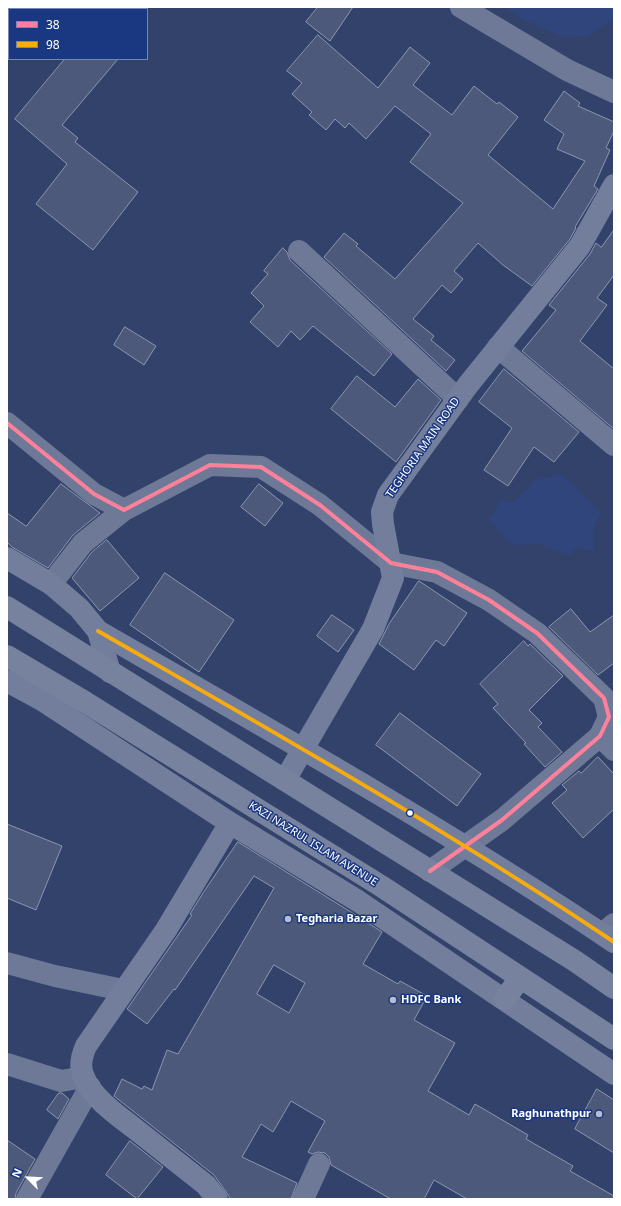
<!DOCTYPE html>
<style>
body{margin:0}
#map{position:relative;width:621px;height:1206px;overflow:hidden;background:#32426a;font-family:"Noto Sans",sans-serif}
canvas{display:block}
.frame{position:absolute;inset:0;border:8px solid #fff;pointer-events:none}
.legend{position:absolute;left:8px;top:8px;width:140px;height:52px;box-sizing:border-box;background:#1a3782;border:1px solid #7687b4;margin:0;padding:5px 7px;list-style:none;font-size:12px;color:#fff}
.legend li{display:flex;align-items:center;gap:8px;height:20px}
.legend b{width:20px;border:1px solid #7687b4}
.north{position:absolute;left:8px;top:1158px;width:40px;height:40px;-webkit-text-stroke:3px #1a3782;paint-order:stroke;rotate:294deg;font-size:11px;font-weight:700;line-height:16px;text-align:center;color:#fff}
.north::after{content:'';display:block;margin:auto;width:14px;height:18px;background:#fff;clip-path:polygon(50% 0,100% 100%,50% 72%,0 100%)}
</style>
<div id="map">
<canvas width="621" height="1206"></canvas>
<div class="frame"></div>
<ul class="legend">
<li><b style="height:5px;background:#ff8098"></b>38</li>
<li><b style="height:5px;background:#f8ab0d"></b>98</li>
</ul>
<div class="north">N</div>
</div>
<script>
const c = document.querySelector('canvas').getContext('2d');
c.lineJoin = 'round';
function fill(path, color) {
  c.fillStyle = color;
  c.fill(path, 'evenodd');
}
function stroke(path, color, width, dash) {
  c.strokeStyle = color;
  c.lineWidth = width;
  c.lineCap = dash ? 'butt' : 'round';
  c.setLineDash(dash || []);
  c.stroke(path);
}
function label(font, color, halo, rows, align = 'center') {
  c.font = font + ' "Noto Sans",sans-serif';
  c.lineWidth = 3;
  c.setLineDash([]);
  c.textBaseline = 'middle';
  c.strokeStyle = halo;
  c.fillStyle = color;
  for (const [text, x, y, turn = 0] of rows) {
    c.save();
    c.translate(x, y);
    c.rotate((+turn || 0) * Math.PI / 180);
    c.textAlign = isNaN(turn) ? turn : align;
    if (halo) c.strokeText(text, 0, 0);
    c.fillText(text, 0, 0);
    c.restore();
  }
}
const water = new Path2D(`
 M 504,7 L 614,7 L 614,17 L 613,19 L 588,36 L 563,37 L 521,19 Z
 M 561,474 L 601,514 L 593,526 L 593,551 L 577,547 L 570,555 L 538,544 L 513,545 L 489,520 L 501,500 L 513,503 L 535,480 Z`);
const building = new Path2D(`
 M 318,7 L 353,7 L 330,41 L 306,22 Z
 M 318,35 L 378,88 L 410,47 L 430,63 L 413,85 L 452,115 L 474,86 L 497,104 L 499,102 L 518,117 L 488,155 L 553,209 L 585,161 L 557,149 L 564,134 L 544,120 L 564,91 L 580,103 L 578,106 L 614,122 L 614,131 L 606,148 L 610,150 L 594,186 L 598,189 L 575,227 L 576,228 L 570,239 L 532,286 L 503,265 L 478,243 L 454,271 L 463,279 L 451,293 L 442,285 L 413,319 L 434,336 L 431,340 L 455,360 L 446,371 L 324,257 L 344,233 L 358,244 L 356,246 L 395,279 L 463,203 L 410,162 L 431,134 L 395,106 L 366,139 L 349,123 L 345,128 L 335,119 L 326,130 L 309,115 L 312,112 L 292,94 L 302,83 L 287,71 Z
 M 65,59 L 118,59 L 62,125 L 78,138 L 75,142 L 138,192 L 93,250 L 36,204 L 67,164 L 15,119 Z
 M 614,230 L 614,275 L 597,298 L 607,305 L 580,341 L 614,369 L 614,429 L 522,351 L 556,310 L 549,305 L 590,254 L 596,243 L 601,247 Z
 M 283,248 L 287,252 L 290,260 L 392,354 L 374,376 L 313,326 L 300,340 L 291,331 L 278,347 L 250,322 L 264,306 L 251,293 L 268,274 L 264,271 Z
 M 125,327 L 156,346 L 144,365 L 114,345 Z
 M 504,369 L 579,432 L 554,462 L 534,447 L 508,486 L 484,470 L 512,428 L 479,402 Z
 M 357,376 L 395,407 L 418,379 L 441,400 L 396,462 L 331,409 Z
 M 61,484 L 100,513 L 73,535 L 48,568 L 12,547 L 7,542 L 7,513 L 26,526 Z
 M 259,484 L 283,503 L 265,526 L 241,507 Z
 M 107,540 L 139,578 L 100,611 L 72,578 L 92,552 Z
 M 165,573 L 234,620 L 199,672 L 130,625 Z
 M 419,581 L 467,613 L 444,646 L 436,640 L 414,670 L 379,644 L 389,624 Z
 M 571,609 L 590,632 L 614,615 L 614,663 L 598,675 L 549,627 Z
 M 332,615 L 354,630 L 338,652 L 317,636 Z
 M 524,641 L 528,646 L 530,644 L 563,676 L 529,710 L 542,723 L 538,727 L 562,752 L 545,767 L 524,744 L 526,743 L 493,708 L 498,704 L 480,684 Z
 M 400,713 L 481,774 L 457,806 L 376,745 Z
 M 598,757 L 614,774 L 614,809 L 583,838 L 552,803 L 567,790 L 562,785 L 579,771 L 581,773 Z
 M 7,824 L 62,846 L 36,910 L 7,898 Z
 M 238,842 L 351,912 L 382,932 L 363,964 L 398,984 L 400,981 L 427,996 L 414,1020 L 455,1043 L 428,1091 L 469,1115 L 475,1104 L 528,1135 L 526,1139 L 573,1166 L 570,1171 L 614,1196 L 614,1199 L 467,1199 L 434,1180 L 424,1199 L 391,1199 L 331,1165 L 329,1157 L 325,1153 L 318,1152 L 312,1154 L 308,1152 L 325,1121 L 291,1101 L 273,1132 L 261,1124 L 242,1157 L 297,1183 L 291,1199 L 231,1199 L 214,1175 L 114,1096 L 122,1079 L 142,1089 L 144,1086 L 152,1090 L 167,1050 L 178,1054 L 274,888 L 254,876 L 175,990 L 174,989 L 147,1024 L 127,1009 L 192,915 L 190,914 L 203,893 ZM 274,965 L 305,983 L 289,1013 L 257,994 Z
 M 597,1089 L 614,1100 L 614,1153 L 575,1129 Z
 M 59,1093 L 62,1093 L 69,1099 L 58,1119 L 47,1110 Z
 M 7,1140 L 35,1159 L 16,1193 L 15,1199 L 7,1199 Z
 M 130,1141 L 163,1167 L 137,1199 L 106,1175 Z`);
const street = new Path2D(`
 M 461,7 L 567,70 L 614,92
 M 299,251 L 458,399
 M 498,347 L 614,445
 M 7,423 L 94,494 L 124,510 L 210,465 L 261,467 L 320,505 L 391,563 L 437,572 L 489,600 L 537,633 L 604,698 L 609,717 L 600,736 L 502,820 L 430,871
 M 51,584 L 83,543 L 124,510
 M 600,736 L 614,750
 M 603,934 L 614,924
 M 7,963 L 55,976 L 123,990
 M 7,1064 L 61,1081 L 84,1077
 M 27,1199 L 90,1087
 M 303,1199 L 319,1164`);
const secondary = new Path2D(`
 M 7,558 L 51,584 L 79,608 L 98,631 L 110,672
 M 98,631 C 272,731 447,830 614,942
 M 7,681 L 42,700 L 230,823 L 358,901 L 614,1074
 M 285,780 L 373,629 L 393,578 L 383,524 L 382,512 L 388,495 L 468,385 L 580,246 L 614,185
 M 217,1199 L 206,1185 C 182,1166 158,1147 134,1128 C 116,1114 94,1099 84,1078 C 79,1067 81,1057 86,1046 L 166,930 L 230,823`);
const primary = new Path2D(`
 M 7,607 L 575,961 L 614,988
 M 7,656 L 85,702 L 381,886 L 614,1039
 M 505,999 L 520,978`);
const bus1 = new Path2D(`
 M 7,423 L 94,494 L 124,510 L 210,465 L 261,467 L 320,505 L 391,563 L 437,572 L 489,600 L 537,633 L 604,698 L 609,717 L 600,736 L 502,820 L 430,871`);
const bus2 = new Path2D(`
 M 98,631 C 272,731 447,830 614,942`);
const markers = [
 [410,813,3.5,"#fff"],
 [288,919,4,"#b7bdcb"],
 [393,1000,4,"#b7bdcb"],
 [599,1114,4,"#b7bdcb"]
];
const streetNames = [
 ["TEGHORIA MAIN ROAD",423,448,-55],
 ["KAZI NAZRUL ISLAM AVENUE",313,844,32]
];
const poiNames = [
 ["Tegharia Bazar",296,919],
 ["HDFC Bank",401,1000],
 ["Raghunathpur",591,1114,"right"]
];
fill(water, '#30457b');
fill(building, '#4c597a');
stroke(building, '#8b96af', 1);
stroke(street, '#6e7998', 22);
stroke(secondary, '#737e9d', 22);
stroke(primary, '#77829e', 22);
stroke(bus1, '#ff8098', 4);
stroke(bus2, '#f8ab0d', 4);
for (const [x, y, r, color] of markers) {
  const dot = new Path2D();
  dot.arc(x, y, r, 0, 2 * Math.PI);
  c.fillStyle = color;
  c.fill(dot);
  stroke(dot, '#1a3782', 1.5);
}
label('11px', '#fff', '#1a3782', streetNames);
label('bold 11px', '#fff', '#1a3782', poiNames, 'left');
</script>
